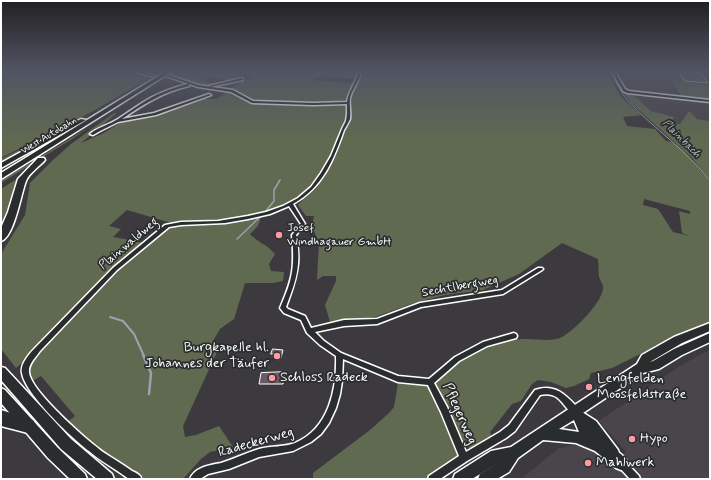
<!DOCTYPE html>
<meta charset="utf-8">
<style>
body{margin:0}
#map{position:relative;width:711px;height:480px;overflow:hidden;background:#3d3a3f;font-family:Mynerve,sans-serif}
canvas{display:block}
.frame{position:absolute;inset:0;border:2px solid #fff;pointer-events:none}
</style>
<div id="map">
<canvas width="711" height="480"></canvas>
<div class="frame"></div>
</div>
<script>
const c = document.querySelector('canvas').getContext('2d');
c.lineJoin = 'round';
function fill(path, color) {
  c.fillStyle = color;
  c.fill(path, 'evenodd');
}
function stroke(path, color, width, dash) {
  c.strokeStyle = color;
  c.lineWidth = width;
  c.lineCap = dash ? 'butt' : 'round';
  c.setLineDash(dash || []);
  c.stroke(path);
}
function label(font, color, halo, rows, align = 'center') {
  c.font = font + ' Mynerve,sans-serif';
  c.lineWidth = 3.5;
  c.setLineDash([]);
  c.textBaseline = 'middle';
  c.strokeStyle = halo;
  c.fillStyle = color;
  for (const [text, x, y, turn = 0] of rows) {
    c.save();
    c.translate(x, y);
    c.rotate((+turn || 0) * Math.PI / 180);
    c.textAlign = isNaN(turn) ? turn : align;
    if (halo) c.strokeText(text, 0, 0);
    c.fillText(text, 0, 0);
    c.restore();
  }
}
const built = new Path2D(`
 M 615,72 L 710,73 L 710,84 L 671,81 L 681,96 L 710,100 L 710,121 L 697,119 L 680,124 L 671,122 L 674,117 L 651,111 L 625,89 Z
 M 710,350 L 710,479 L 521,479 L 559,448 L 573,445 L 585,447 L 594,451 L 596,454 L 604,457 L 611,464 L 626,452 L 599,421 L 681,365 Z`);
const green = new Path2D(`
 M 1,72 L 128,72 L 129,73 L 127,75 L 136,73 L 131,75 L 138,75 L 136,76 C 140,78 144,75 149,76 L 129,90 L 93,111 L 1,158 Z
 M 174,72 L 607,72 L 621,97 L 641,115 L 623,117 L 627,126 L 655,129 L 666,141 C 679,141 702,172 710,182 L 710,323 L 681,334 L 612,368 L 591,373 L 589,379 L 574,386 L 566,388 L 551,382 L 538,380 L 532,384 L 521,401 L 512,404 L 490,432 L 492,437 L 472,449 L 462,445 L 459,460 L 430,479 L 313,479 L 313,473 L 370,430 L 389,413 L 394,407 L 398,383 C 411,380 424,384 437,383 C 458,355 490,339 526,339 C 538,339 552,342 562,337 C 575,330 605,300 603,286 C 602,283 600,280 599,277 C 598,271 599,265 598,259 L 562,243 L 519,274 L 483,290 L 445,295 L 414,303 L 375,317 L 330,322 L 325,305 L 336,281 L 336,276 L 323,276 L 317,280 L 319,243 L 312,226 L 314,216 L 306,216 L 298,205 L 317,185 L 319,179 C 297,202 285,208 254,214 L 260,217 L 260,221 L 257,227 L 250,234 C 257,242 268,245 275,254 L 269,264 L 271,271 L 284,272 L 283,281 L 273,283 L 245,283 L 234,319 L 220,329 L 213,341 L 217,352 L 183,426 L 185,437 L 196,435 L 219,426 L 233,447 L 210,452 L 201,459 L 183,479 L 137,479 L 65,424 L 75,416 L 41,376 L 29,383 L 25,374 L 35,352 L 16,368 L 1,349 L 1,254 L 25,215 L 30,183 L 53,160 L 71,144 L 114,113 L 117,113 L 81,143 L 104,133 L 121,122 L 152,116 L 203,99 L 216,99 L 229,91 L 226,90 L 252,77 C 239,73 242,78 231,80 C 220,82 218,74 203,80 L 213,84 C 195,89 185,79 169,76 ZM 317,76 L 357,79 L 358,79 L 350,83 L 314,80 ZM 644,199 L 690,211 L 690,214 L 679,211 L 682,233 L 690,236 L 673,232 L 658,209 L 643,205 ZM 127,210 L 175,224 L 167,226 L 146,243 L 113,237 L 121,229 L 109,226 Z
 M 150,76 L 154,76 L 97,111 L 42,139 L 1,163 L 1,159 C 51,134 106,111 150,76 Z
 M 671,80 L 710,85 L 710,100 L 681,96 Z
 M 623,92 L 632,94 L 651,111 L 674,117 L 672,122 L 680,124 L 689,111 L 697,119 L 710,121 L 710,180 L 692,158 L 631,103 Z
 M 89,127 L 72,139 L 1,183 L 1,181 Z
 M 23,175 L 1,234 L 1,189 Z`);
const streamFar3 = new Path2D(`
 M 318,72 L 318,77
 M 610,72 C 616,81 621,93 628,101 C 654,129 687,150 710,181
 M 319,74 L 339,73`);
const streamFar2 = new Path2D(`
 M 265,212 L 274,201 L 274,190 L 280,180
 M 237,239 L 262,215`);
const streamFar1 = new Path2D(`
 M 110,317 L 123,321 L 134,334 L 144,356`);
const stream = new Path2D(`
 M 143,355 L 151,373 L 149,394`);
const building = new Path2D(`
 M 679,72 L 699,72 L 708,83 L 685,81 Z
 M 273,349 L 283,350 L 281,358 L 278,360 L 275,359 L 273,357 L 274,354 L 271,354 Z
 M 285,372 L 283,384 L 259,384 L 261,373 Z`);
const minorTunnel = new Path2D(`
 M 154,76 L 167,76`);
const minor = new Path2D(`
 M 136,72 L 142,72 L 155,76 L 154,77 Z
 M 358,72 L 360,72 L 360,76 C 357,84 352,90 350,98 C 349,105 351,112 350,119 C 348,123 346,127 344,130 C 333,161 323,187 293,204 L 305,224 L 296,235 C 298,245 299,254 298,264 C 297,279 291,293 286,307 L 288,309 L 305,316 L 311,328 L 344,320 L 377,319 L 420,303 L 502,290 L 538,268 L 542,268 L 543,269 L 542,270 L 503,294 L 421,307 L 377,324 L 344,326 L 315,332 L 324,341 L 341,353 L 398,376 L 429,379 L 455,357 L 483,342 L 514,333 L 516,334 L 517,336 L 516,338 L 487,346 L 459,361 L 434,383 L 447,407 L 466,452 L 500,432 L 509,425 L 535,390 C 555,383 566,395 578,408 L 579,411 L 578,414 L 575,415 C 562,408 561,390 540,395 L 515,431 L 506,438 L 467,461 L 440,479 L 428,479 L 429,476 L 459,456 L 441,412 L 428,385 L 398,382 L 343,359 L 342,381 L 340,394 L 336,408 L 329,423 L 321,434 L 311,442 L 293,451 L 259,457 L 229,469 L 208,474 L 200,479 L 190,479 C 195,467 210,465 221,463 C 234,459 246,453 259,449 C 270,446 285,447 295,443 C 329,429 337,389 336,356 L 320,345 L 307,333 L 301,320 L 284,313 L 280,308 C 285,296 290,285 292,272 C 294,260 293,247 292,235 L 301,224 L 289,206 L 270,214 L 248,219 L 225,223 L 181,225 L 169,227 L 117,270 L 40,351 C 36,357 28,364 29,372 C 30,391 90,443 106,454 C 115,460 124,465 132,471 C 135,472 138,474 140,476 C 141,477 141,478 141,479 C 138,479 132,480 129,479 C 126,477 122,474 119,472 C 109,465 98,459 89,451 C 72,438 25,394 22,373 C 20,364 30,353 36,347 L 113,268 L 165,225 L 181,222 L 218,221 L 248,216 L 266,212 L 283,206 L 298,198 L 311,187 L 321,173 L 331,156 L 342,129 L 346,121 L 347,114 L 347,104 L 313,105 L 252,103 L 231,92 L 198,87 L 166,76 L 168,75 L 198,85 L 233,90 L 253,101 L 313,103 L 347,102 C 348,92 356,83 358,72 Z
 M 612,72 L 615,72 L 625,89 L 629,91 L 710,100 L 710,102 L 627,93 L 623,91 Z
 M 242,78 L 243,79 L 243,80 L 210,87 L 209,86 Z
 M 188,84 L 189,84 L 189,86 C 163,92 144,104 122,119 L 154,113 L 209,94 L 211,95 L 156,115 L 118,122 L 100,131 L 93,135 L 90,134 C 98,127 109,125 118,119 C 126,114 134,108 142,103 C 156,94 171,88 188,84 Z
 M 582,412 L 596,421 L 618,450 L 619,453 L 618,456 L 615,457 L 612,456 L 590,427 L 579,419 L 578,416 L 579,413 Z
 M 621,459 L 624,460 L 639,476 L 640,479 L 630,479 L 618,466 L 617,463 L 618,460 Z`);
const primary = new Path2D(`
 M 710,323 L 710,331 L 682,343 L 650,362 L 653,361 L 674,349 L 710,333 L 710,342 L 682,355 L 659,369 L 643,373 L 583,413 C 588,424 595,433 604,442 C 611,449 624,453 628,463 L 626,468 L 621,470 L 616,468 L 595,451 L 576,443 L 543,440 L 518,458 L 509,472 L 497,479 L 478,479 L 480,474 L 500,462 L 472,479 L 453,479 L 455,474 L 491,451 L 511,447 L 637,364 L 642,355 L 674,337 ZM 574,420 L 579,432 L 559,429 Z
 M 1,367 L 5,368 L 71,439 L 112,474 L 114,479 L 97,479 L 61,449 L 1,380 Z
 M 1,388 L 5,390 L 58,448 L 85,474 L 87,479 L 70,479 L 48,458 L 1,403 Z`);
const motorway = new Path2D(`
 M 165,72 L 171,72 L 1,179 L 1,173 Z
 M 81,119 L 86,120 L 1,168 L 1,163 Z
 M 38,158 L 44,158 L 45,160 C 39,167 29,173 26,181 C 21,193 14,238 1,241 L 1,228 L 8,212 L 18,179 Z
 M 1,410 L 33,420 L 36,425 L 33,430 L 28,433 L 1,426 Z`);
const markers = [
 [279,235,4,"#ff9aa2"],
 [277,356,4,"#ff9aa2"],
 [272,378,4,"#ff9aa2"],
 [589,387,4,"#ff9aa2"],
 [632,439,4,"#ff9aa2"],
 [588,463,4,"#ff9aa2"]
];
const farStreetnames = [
 ["West Autobahn",49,136,-31]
];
const farWaternames = [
 ["Plainbach",681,139,45]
];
const poiNames = [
 ["Josef",287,228],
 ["Windhagauer GmbH",287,242]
];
const streetNames = [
 ["Plainwaldweg",129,244,-40],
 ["Sechtlbergweg",460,287,-10]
];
const nearPoinames = [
 ["Burgkapelle hl.",269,348,"right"],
 ["Johannes der Täufer",269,364,"right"],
 ["Schloss Radeck",280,378],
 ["Lengfelden",597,379],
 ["Moosfeldstraße",597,395],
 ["Hypo",640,439],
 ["Mahlwerk",596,463]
];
const nearStreetnames = [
 ["Pflegerweg",459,414,66],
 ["Radeckerweg",256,443,-16]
];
fill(built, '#4a444b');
fill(green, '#606a51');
stroke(streamFar3, '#98a3ad', 1);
stroke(streamFar2, '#98a3ad', 1.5);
stroke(streamFar1, '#98a3ad', 2);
stroke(stream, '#98a3ad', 2.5);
fill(building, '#6a5a66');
stroke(building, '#fff', 1);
stroke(minorTunnel, '#504e52', 3, [3, 1.5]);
stroke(minor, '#fff', 3);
stroke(primary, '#fff', 3);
stroke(motorway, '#fff', 3);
fill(minor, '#2a2d2e');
fill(primary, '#2a2d2e');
fill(motorway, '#2a2d2e');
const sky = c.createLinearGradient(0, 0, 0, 140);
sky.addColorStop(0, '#222023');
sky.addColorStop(0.51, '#515563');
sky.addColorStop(1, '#51556300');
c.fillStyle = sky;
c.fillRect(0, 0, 711, 140);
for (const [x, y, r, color] of markers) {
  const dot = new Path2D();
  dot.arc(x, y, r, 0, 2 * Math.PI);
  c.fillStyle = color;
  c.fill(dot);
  stroke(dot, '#2a2d2e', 1.5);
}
label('10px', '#fff', '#2a2d2e', farStreetnames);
label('italic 11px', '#b2bac1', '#2a2d2e', farWaternames);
label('12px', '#fff', '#2a2d2e', poiNames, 'left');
label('12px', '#fff', '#2a2d2e', streetNames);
label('14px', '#fff', '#2a2d2e', nearPoinames, 'left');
label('14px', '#fff', '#2a2d2e', nearStreetnames);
</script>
